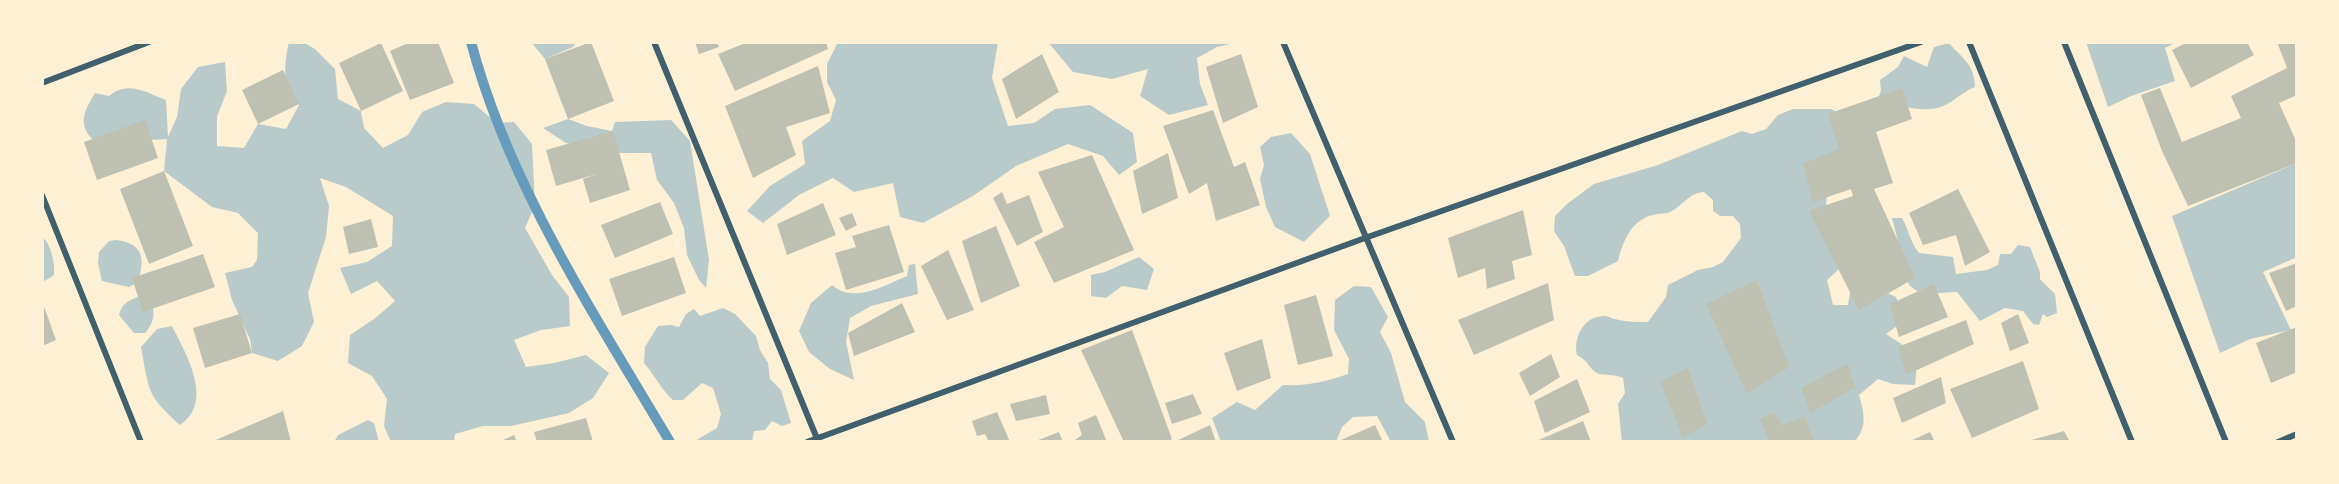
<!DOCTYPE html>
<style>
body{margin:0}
#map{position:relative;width:2339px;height:484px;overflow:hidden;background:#fdf0d5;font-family:"Alegreya Sans",sans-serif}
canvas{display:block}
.frame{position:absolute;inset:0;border:44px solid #fdf0d5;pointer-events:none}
</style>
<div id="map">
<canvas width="2339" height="484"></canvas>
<div class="frame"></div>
</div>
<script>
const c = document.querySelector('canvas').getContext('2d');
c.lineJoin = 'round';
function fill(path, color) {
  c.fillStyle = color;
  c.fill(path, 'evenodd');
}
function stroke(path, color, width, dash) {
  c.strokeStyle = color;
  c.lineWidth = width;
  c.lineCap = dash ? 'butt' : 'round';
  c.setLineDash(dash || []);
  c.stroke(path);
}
const green = new Path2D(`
 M 289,42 L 303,42 L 315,49 L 335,69 L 338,99 L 361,111 L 364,128 L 383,148 L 408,135 L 422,112 L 446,102 L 474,104 L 497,123 L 514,122 L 532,144 L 535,205 L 525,228 L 552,275 L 569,297 L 570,326 L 541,330 L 514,340 L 526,367 L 554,363 L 586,355 L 609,373 L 593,398 L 569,413 L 511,426 L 483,426 L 455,434 L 454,442 L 391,442 L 384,426 L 387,399 L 372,376 L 348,363 L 350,335 L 374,319 L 395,301 L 377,281 L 351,294 L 340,268 L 367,262 L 392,246 L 393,216 L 346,187 L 320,178 L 329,206 L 326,237 L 308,293 L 314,322 L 302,346 L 278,361 L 252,353 L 250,339 L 232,300 L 225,273 L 252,267 L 257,260 L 258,233 L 238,213 L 212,207 L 164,171 L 167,139 L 96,143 C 77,125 83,113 95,93 L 109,96 C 129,80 146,93 166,100 L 168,137 L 177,117 L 181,89 L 198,67 L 225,62 L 227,91 L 217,117 L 217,146 L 244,148 L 258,124 L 286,129 L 299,105 C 281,86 284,65 289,42 Z
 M 531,42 L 577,42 L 573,47 L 545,59 Z
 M 838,42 L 998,42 L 992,78 L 1008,126 L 1034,123 L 1055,109 L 1090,105 L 1133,133 L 1137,162 L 1119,175 L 1103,156 L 1068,144 L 1016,166 L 973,196 L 923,223 L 900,217 L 893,183 L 854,192 L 833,178 L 799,195 L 763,223 L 747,211 L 770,186 L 805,164 L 802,141 L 830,121 L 836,100 L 827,82 L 827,64 Z
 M 1048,42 L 1239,42 L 1217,47 L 1197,58 L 1200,84 L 1208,105 L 1169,115 L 1140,96 L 1148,69 L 1112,79 L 1073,72 Z
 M 2086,42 L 2177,42 L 2165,48 L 2175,81 L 2131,96 L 2108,107 Z
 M 1949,43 C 1962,59 1974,62 1975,87 C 1962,92 1955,101 1943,106 C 1926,114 1896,105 1878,100 L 1881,90 L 1880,80 L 1898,67 L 1904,56 L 1927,67 L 1934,47 Z
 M 1793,109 L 1831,109 L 1841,114 L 1855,157 L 1827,185 L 1826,216 L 1845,258 L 1837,271 L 1827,280 L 1833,305 L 1848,305 L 1851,286 L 1863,282 L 1896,297 L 1906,319 L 1886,334 L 1903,345 L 1917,365 L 1915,385 L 1893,384 L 1878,379 L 1859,395 C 1864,413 1868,427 1854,442 L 1622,442 L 1618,404 L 1625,393 L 1623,378 C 1615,374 1608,376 1599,374 C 1590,371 1589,361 1577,355 C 1573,337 1584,315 1606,316 C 1611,317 1610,318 1615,319 C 1625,322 1637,322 1648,322 L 1666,297 L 1668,285 L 1698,270 L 1713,267 L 1723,262 L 1741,238 L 1740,224 L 1733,216 L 1720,216 L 1713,211 L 1713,200 L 1704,192 C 1688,193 1682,207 1668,213 C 1663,214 1658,213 1653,215 C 1631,220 1623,241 1618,261 L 1588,276 L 1575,276 L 1564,246 L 1554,231 L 1555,216 L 1567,204 L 1594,184 L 1658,165 L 1742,131 L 1752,134 L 1766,129 L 1778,115 Z
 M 568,119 L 587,126 L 612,131 L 615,122 L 671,120 L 690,141 L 709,260 L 706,288 L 699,280 L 687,255 L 684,228 L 674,203 L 657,180 L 651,153 L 621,153 L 566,143 L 543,128 Z
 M 1291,133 L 1310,154 L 1330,216 L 1304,242 L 1275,227 L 1266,207 L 1260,179 L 1264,165 L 1260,147 L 1271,137 Z
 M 2297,163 L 2297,257 L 2263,272 L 2291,330 L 2250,339 L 2220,353 L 2172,216 Z
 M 1892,218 L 1902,218 C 1909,230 1910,242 1919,253 L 1953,257 L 1956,274 L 1987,270 L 1998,265 L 2000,254 L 2011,254 L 2018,245 L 2030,247 L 2040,272 L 2040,279 L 2055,294 L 2057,313 L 2047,317 L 2043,314 L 2039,325 L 2033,324 L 2023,311 L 2005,308 L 1980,321 L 1957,292 L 1921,294 L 1909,285 Z
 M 42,236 C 51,245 55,262 54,275 L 43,282 Z
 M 117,240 C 144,244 145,259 138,282 L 129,287 L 102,281 L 98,263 L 99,252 L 109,241 Z
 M 1139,257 L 1154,269 L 1147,290 L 1122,286 L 1106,298 L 1091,296 L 1091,275 L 1105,272 Z
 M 915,264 L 918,294 L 871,306 L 850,318 L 846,342 L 854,380 L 830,369 L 809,352 L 799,331 L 811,303 L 832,285 C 854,304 883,286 907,276 L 909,265 Z
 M 1354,286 L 1371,287 L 1388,317 L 1380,332 L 1391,353 L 1405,402 L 1425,422 L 1429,442 L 1391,442 L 1377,416 L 1353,417 L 1342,427 L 1336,442 L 1221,442 L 1212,418 L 1237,402 L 1255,410 L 1283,385 C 1307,386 1325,382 1348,374 L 1349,359 L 1334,330 L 1335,300 Z
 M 138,297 C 158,301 157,320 145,333 L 134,333 L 119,315 C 122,304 127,301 138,297 Z
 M 723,308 L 735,314 L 756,336 L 760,350 L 768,363 L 770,379 L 781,390 L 791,423 L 782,426 L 772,421 L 765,430 L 754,431 L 752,442 L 693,442 L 717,428 L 721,414 L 713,388 L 702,383 L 683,400 L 673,400 C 661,389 655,376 644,363 L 645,347 L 658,326 L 671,325 L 679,327 L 686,314 L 694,309 L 700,316 Z
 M 172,326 C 186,354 215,402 180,425 C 146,395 149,390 141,347 L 157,329 Z
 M 368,420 L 374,423 L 379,442 L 334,442 L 338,435 Z`);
const stream = new Path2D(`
 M 471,42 C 509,186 595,315 670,442`);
const building = new Path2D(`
 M 405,42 L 438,42 L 454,83 L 410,100 L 390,51 L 406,44 Z
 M 591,42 L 614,101 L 568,119 L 545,59 Z
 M 695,42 L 717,42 L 719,47 L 699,54 Z
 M 748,42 L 826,42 L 828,49 L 735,91 L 718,54 Z
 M 2188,42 L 2247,42 L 2254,55 L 2191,88 L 2172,50 Z
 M 2277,42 L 2297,42 L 2297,95 L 2279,103 L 2297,143 L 2297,163 L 2188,206 L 2162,151 L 2141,95 L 2160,88 L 2182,142 L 2241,118 L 2231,96 L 2287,68 Z
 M 381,43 L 403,91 L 361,111 L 339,63 Z
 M 1042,54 L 1059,92 L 1016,119 L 1002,79 Z
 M 1241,54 L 1258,107 L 1223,123 L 1206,67 Z
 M 818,66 L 830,113 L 786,127 L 796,155 L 753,178 L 725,106 Z
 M 283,70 L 299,104 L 258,124 L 242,90 Z
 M 1902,88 L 1912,119 L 1876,132 L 1893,183 L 1874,189 L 1915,278 L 1859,310 L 1809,211 L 1853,196 L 1851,189 L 1813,202 L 1803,164 L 1839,149 L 1828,114 Z
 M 1213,110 L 1234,167 L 1245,162 L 1260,205 L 1216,221 L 1207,183 L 1189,194 L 1163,126 Z
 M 145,120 L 158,158 L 97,180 L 84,142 Z
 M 613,131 L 630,190 L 590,203 L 583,179 L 597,174 L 556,186 L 546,150 Z
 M 1168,153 L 1178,198 L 1142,214 L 1133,171 Z
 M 1092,155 L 1134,250 L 1054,283 L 1034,242 L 1064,227 L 1038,172 Z
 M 164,171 L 193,246 L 149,264 L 120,189 Z
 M 1958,189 L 1990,252 L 1965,266 L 1956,235 L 1923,245 L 1909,213 Z
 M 1002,192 L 1007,204 L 1029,195 L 1043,232 L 1017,246 L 993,198 Z
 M 660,202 L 673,234 L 615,258 L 601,225 Z
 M 823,203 L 836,235 L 787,255 L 777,224 Z
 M 1523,210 L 1532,255 L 1512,261 L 1515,279 L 1487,289 L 1485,268 L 1458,278 L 1448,238 Z
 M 852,213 L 857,225 L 846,231 L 839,218 Z
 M 371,219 L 378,247 L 349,254 L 343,227 Z
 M 889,225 L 904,272 L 846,290 L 835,253 L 856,247 L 852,236 Z
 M 996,226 L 1020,286 L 981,303 L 962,241 Z
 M 948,250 L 974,310 L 947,320 L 921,266 Z
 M 203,254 L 215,287 L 143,312 L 132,278 Z
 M 674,257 L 686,293 L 622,316 L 609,279 Z
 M 2297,263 L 2297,306 L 2286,311 L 2269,273 Z
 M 1757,280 L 1789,367 L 1747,394 L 1706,304 Z
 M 1548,283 L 1554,320 L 1474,355 L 1458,320 Z
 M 1934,284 L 1948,317 L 1899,337 L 1890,304 Z
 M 1316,295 L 1333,356 L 1298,365 L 1284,305 Z
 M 42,301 L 56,340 L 42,346 Z
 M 902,303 L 915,332 L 854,356 L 848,333 Z
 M 240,314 L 252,353 L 205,368 L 193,328 Z
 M 2018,314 L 2029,343 L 2010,351 L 2001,323 Z
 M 1966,320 L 1974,344 L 1906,375 L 1898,347 Z
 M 2297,327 L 2297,372 L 2271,383 L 2256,343 Z
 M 1132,330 L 1172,439 L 1167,442 L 1124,442 L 1081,350 Z
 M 1262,339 L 1271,378 L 1237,391 L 1224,353 Z
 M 1551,354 L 1560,377 L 1530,396 L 1519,373 Z
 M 2023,361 L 2039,409 L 1972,438 L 1950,389 Z
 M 1847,364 L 1855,387 L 1811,413 L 1801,388 Z
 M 1688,368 L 1707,424 L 1683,437 L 1660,382 Z
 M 1941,377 L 1946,403 L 1902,423 L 1893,398 Z
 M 1577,379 L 1590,412 L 1545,433 L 1534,401 Z
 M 1193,394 L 1202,414 L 1172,424 L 1165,403 Z
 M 1046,395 L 1050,414 L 1016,421 L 1010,404 Z
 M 283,411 L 291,442 L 211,442 Z
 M 997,412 L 1010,442 L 989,442 L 985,434 L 977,436 L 972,421 Z
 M 1774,413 L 1782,425 L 1805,416 L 1814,442 L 1769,442 L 1760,419 Z
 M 1096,415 L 1107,442 L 1072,442 L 1082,435 L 1078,423 Z
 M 586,418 L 593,442 L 537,442 L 534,432 Z
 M 1583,421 L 1591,442 L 1534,442 Z
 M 1210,425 L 1216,442 L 1174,442 Z
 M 1375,425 L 1383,442 L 1342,442 L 1341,440 Z
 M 2064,431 L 2070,442 L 2029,442 L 2028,441 Z
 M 1059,432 L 1063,442 L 1033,442 Z
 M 1930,432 L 1935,442 L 1908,442 Z
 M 514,435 L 517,442 L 499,442 Z`);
const minor = new Path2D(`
 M 654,42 L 818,441
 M 1283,42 L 1453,442
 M 1969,42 L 2132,442
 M 2064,42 L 2226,442
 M 42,83 L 149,42
 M 42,195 L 141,442
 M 807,442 L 1365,238 L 1921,42
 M 2278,442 L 2297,434`);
fill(green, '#b9caca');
stroke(stream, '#669bbc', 10);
fill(building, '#bec0b2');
stroke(minor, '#3f606c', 6);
</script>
